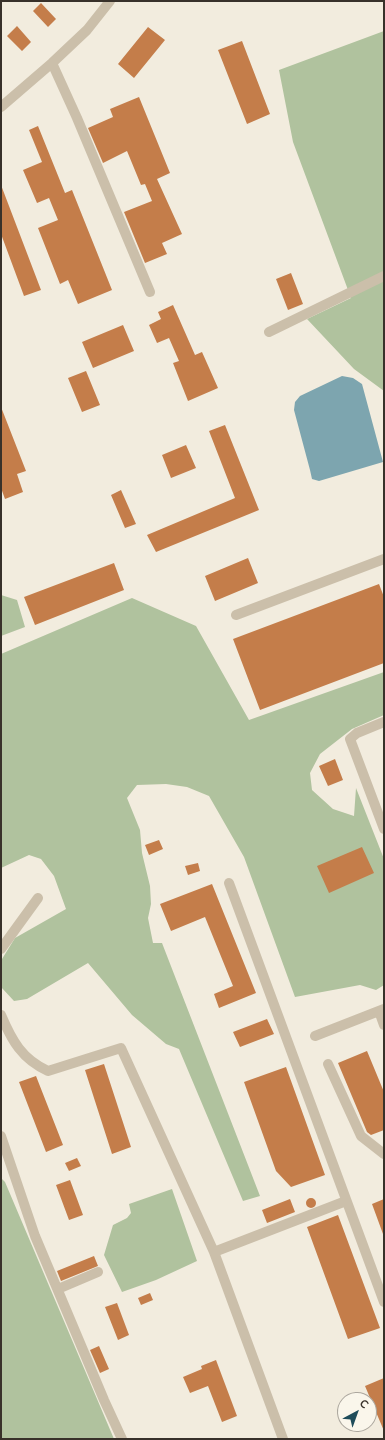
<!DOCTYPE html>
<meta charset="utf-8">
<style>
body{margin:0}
#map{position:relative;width:385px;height:1440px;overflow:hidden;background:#f2ecde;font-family:Mulish,sans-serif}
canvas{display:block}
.frame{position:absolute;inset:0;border:2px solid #38312a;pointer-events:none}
.north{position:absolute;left:337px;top:1392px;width:40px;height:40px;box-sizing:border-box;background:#faf6eb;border:1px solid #aca79e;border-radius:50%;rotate:41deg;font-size:11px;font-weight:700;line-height:16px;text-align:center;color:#38312a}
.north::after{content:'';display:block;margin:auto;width:14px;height:18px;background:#1f4c5a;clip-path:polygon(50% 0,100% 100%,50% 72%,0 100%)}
</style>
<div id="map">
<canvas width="385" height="1440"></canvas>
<div class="frame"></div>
<div class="north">С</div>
</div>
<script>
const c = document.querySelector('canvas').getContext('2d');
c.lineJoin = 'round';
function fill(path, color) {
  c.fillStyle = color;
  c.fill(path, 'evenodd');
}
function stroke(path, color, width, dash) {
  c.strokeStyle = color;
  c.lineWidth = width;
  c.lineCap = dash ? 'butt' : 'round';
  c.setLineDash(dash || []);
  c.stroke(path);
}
const green = new Path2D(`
 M 384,31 L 384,391 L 354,369 L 307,319 L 351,298 L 293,142 L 279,70 Z
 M 1,595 L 17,600 L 25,627 L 1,636 Z
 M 132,598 L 196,626 L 249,720 L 384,672 L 384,715 L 352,729 L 320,754 L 310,773 L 312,790 L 333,809 L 354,816 L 356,788 L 384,859 L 384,985 L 376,990 L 360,985 L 295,997 L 244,857 L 209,796 L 187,787 L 166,784 L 137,785 L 127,798 L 140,830 L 142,853 L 150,886 L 151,904 L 148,918 L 153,943 L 162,943 L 260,1196 L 243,1201 L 179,1049 L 166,1044 L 132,1015 L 88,963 L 27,999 L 14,1001 L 1,987 L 2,959 L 15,938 L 66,909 L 54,876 L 41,859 L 29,855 L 1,868 L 1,654 Z
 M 1,1178 L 5,1182 L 114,1439 L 1,1439 Z
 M 172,1189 L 197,1261 L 156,1280 L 122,1292 L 104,1255 L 113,1225 L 127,1218 L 131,1213 L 129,1204 Z`);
const water = new Path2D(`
 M 342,376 L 353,378 L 362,384 L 383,462 L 319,481 L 312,479 L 310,470 L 294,410 L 295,402 L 300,396 Z`);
const building = new Path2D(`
 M 41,3 L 56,19 L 48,27 L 33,11 Z
 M 17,26 L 31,42 L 22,51 L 7,36 Z
 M 148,27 L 165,40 L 134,78 L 118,64 Z
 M 242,41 L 270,114 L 247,124 L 218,50 Z
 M 139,97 L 170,173 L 157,179 L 182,234 L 162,243 L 167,254 L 145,263 L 124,212 L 152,201 L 145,184 L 141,185 L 127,151 L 103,163 L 88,128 L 113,117 L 110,109 Z
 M 38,126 L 65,193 L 72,190 L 112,290 L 78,304 L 68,280 L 60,284 L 38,228 L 58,220 L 49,198 L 37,203 L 23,170 L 42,162 L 29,130 Z
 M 1,185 L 41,290 L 24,296 L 1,234 Z
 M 291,273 L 303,304 L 288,310 L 276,279 Z
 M 173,305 L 195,355 L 202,352 L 218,388 L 188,401 L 173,363 L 179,361 L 169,338 L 157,343 L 149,325 L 161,319 L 158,312 Z
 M 123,325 L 134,351 L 93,368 L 82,342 Z
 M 86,371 L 100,405 L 82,412 L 68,378 Z
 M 1,407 L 26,471 L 17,474 L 23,492 L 5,499 L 1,488 Z
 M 225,425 L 259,510 L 156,552 L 147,535 L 235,498 L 209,431 Z
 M 186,445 L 196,468 L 171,478 L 162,455 Z
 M 121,490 L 136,524 L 125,528 L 111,495 Z
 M 248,558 L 258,583 L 215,601 L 205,576 Z
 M 114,563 L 124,590 L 35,625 L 24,597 Z
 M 379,584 L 384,597 L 384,663 L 260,710 L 233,639 Z
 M 335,759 L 343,780 L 328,786 L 319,766 Z
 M 159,840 L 163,849 L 149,855 L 145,845 Z
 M 362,847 L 374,873 L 329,893 L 317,866 Z
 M 198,863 L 200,871 L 188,875 L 185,866 Z
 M 212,884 L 256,993 L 219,1008 L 214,994 L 233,986 L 205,917 L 171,931 L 160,904 Z
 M 267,1019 L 274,1034 L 240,1047 L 233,1032 Z
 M 367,1051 L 384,1092 L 384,1130 L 371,1135 L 367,1132 L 338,1063 Z
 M 104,1064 L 131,1147 L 112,1154 L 85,1070 Z
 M 286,1067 L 325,1175 L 291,1187 L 276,1171 L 244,1082 Z
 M 36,1076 L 63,1145 L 46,1152 L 19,1082 Z
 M 77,1158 L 81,1166 L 69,1171 L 65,1163 Z
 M 70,1180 L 83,1215 L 69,1220 L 56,1185 Z
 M306 1203a5 5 0 1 1 10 0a5 5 0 1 1-10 0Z
 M 290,1199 L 295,1212 L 267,1223 L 262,1210 Z
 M 384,1199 L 384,1233 L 383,1234 L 372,1204 Z
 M 338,1215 L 380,1328 L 348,1339 L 307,1227 Z
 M 94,1256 L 98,1266 L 61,1281 L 57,1271 Z
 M 150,1293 L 153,1300 L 141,1305 L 138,1298 Z
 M 117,1303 L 129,1335 L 118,1340 L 105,1307 Z
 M 99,1346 L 109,1369 L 100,1373 L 90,1350 Z
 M 216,1360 L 237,1416 L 222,1422 L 208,1386 L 190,1393 L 183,1377 L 202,1369 L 201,1366 Z
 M 384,1378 L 384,1431 L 365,1386 Z`);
const minor = new Path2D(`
 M 52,63 L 77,118 L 150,292
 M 1,107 L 52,63 L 87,30 L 110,1
 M 269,332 L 384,276
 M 236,615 L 384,559
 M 384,722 L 357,733 L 350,739 L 384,829
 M 229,883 L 384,1302
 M 1,949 L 38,898
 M 379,1011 L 384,1025
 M 1,1015 C 12,1041 22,1059 48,1071 L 121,1048 L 214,1252 L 283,1439
 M 315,1036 L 384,1009
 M 328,1064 L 361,1136 L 384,1154
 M 1,1136 L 35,1236 L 104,1400 L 122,1439
 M 214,1252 L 346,1201
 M 58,1289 L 98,1272`);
fill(green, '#b0c29e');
fill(water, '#7da5af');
fill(building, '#c47d4a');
stroke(minor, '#cbbfaa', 10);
</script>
